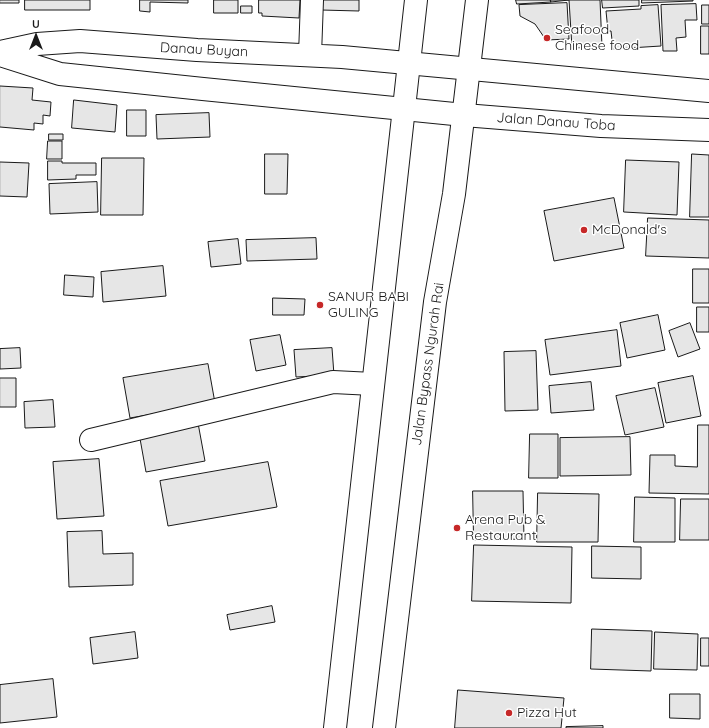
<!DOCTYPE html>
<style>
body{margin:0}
#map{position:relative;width:709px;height:728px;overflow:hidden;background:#fff;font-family:Quicksand,sans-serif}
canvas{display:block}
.north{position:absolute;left:16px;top:16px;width:40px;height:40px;-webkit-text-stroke:3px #fff;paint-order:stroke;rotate:0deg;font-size:11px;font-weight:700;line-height:16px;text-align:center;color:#1a1a1a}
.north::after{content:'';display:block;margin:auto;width:14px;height:18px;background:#1a1a1a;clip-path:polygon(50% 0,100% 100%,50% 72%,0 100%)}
</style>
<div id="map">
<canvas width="709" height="728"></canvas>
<div class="north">U</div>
</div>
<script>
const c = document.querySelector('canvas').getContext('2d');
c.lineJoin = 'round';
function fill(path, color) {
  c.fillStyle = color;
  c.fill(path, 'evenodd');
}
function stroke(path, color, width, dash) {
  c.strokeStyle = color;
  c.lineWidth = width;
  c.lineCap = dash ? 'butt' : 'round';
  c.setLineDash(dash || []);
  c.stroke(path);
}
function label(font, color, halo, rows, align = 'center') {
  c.font = font + ' Quicksand,sans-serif';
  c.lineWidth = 3;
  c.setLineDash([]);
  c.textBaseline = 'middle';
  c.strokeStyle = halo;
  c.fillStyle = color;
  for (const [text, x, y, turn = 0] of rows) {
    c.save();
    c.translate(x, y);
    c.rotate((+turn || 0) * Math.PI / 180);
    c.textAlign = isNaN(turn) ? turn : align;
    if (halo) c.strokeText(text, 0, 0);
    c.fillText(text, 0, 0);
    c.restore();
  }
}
const building = new Path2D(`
 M 0,0 L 19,0 L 19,3 L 0,3 Z
 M 25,0 L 90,0 L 90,10 L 25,10 Z
 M 140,0 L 188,0 L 188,3 L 150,2 L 150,12 L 140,11 Z
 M 214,0 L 238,0 L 238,13 L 214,13 Z
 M 259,0 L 300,0 L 299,18 L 262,16 L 262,13 L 259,13 Z
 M 322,0 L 359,0 L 359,11 L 321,10 Z
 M 516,0 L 550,0 L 551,2 L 517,4 Z
 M 551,0 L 600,0 L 602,47 L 572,48 L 569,0 L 551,2 Z
 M 602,0 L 639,0 L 639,6 L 603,8 Z
 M 642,0 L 693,0 L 693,1 L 642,3 Z
 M 567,3 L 569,39 L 546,40 L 535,24 L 520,16 L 519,5 Z
 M 696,4 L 697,20 L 685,20 L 686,37 L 676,38 L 677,51 L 663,51 L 661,5 Z
 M 658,5 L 661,46 L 613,49 L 611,31 L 608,31 L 606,11 L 641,9 L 641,6 Z
 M 702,5 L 709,5 L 709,24 L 702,24 Z
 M 241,6 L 252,6 L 252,13 L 241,13 Z
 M 701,26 L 709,26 L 709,54 L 701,54 Z
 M 0,86 L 33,88 L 32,100 L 51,102 L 50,116 L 43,115 L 43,124 L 34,123 L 34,130 L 0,127 Z
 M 74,100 L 117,105 L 115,132 L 72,128 Z
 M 127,110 L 146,110 L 146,136 L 127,136 Z
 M 209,113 L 210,137 L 157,139 L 156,115 Z
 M 49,134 L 63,134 L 63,140 L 49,140 Z
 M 48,141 L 62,141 L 62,159 L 47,159 Z
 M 265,154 L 288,154 L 287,194 L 265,194 Z
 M 692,154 L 709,155 L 709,217 L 690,217 Z
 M 102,158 L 144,158 L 143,215 L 101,215 Z
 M 626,160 L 679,162 L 677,215 L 624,212 Z
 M 48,161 L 62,161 L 62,163 L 96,163 L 96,175 L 76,175 L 76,179 L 48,180 Z
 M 0,162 L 29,163 L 27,197 L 0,196 Z
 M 97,182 L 98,212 L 50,214 L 49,184 Z
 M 614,198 L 624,248 L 554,261 L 544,211 Z
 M 648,218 L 709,220 L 709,258 L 646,256 Z
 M 316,238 L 317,259 L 247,261 L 246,240 Z
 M 238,239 L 241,264 L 211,267 L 208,242 Z
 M 163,266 L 166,296 L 103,302 L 101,272 Z
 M 693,269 L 709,269 L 709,303 L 693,303 Z
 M 65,275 L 94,277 L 93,297 L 64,295 Z
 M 273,298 L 305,299 L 304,315 L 273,315 Z
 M 697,307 L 709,307 L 709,332 L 697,332 Z
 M 658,315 L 665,350 L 627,358 L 620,323 Z
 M 690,323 L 700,349 L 678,357 L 669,331 Z
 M 617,330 L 621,366 L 550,375 L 545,340 Z
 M 280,335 L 286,365 L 256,371 L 250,340 Z
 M 20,348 L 21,368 L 0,369 L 0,349 Z
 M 332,348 L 334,375 L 296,377 L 294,350 Z
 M 536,351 L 538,410 L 505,411 L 504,352 Z
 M 208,364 L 215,403 L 130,418 L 123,378 Z
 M 693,376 L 701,416 L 666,423 L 658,383 Z
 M 0,378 L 16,378 L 16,407 L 0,407 Z
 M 591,382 L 594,410 L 551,413 L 549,386 Z
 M 655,388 L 664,427 L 625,435 L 616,396 Z
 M 53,400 L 55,427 L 25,428 L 24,402 Z
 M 198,423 L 205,461 L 146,472 L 139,433 Z
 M 698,425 L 709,425 L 709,494 L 649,493 L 650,455 L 675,455 L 675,466 L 697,467 Z
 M 530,434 L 558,434 L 558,478 L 529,478 Z
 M 630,437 L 631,475 L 560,476 L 560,438 Z
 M 99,459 L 104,516 L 57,519 L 53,462 Z
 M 268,462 L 277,507 L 168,526 L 160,481 Z
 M 473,491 L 523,491 L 524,539 L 474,540 Z
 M 538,493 L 599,494 L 598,542 L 537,542 Z
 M 635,497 L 675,498 L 675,542 L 634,542 Z
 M 681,499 L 709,499 L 709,540 L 680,540 Z
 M 102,531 L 103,554 L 133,553 L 133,585 L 69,587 L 67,532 Z
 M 474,545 L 572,547 L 571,603 L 472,601 Z
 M 592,546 L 641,547 L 641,579 L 592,578 Z
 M 272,606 L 275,622 L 230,630 L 227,615 Z
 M 592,629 L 652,631 L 651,671 L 591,669 Z
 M 135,632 L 138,658 L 93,664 L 90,638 Z
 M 655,632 L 698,634 L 697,670 L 654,669 Z
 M 701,638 L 709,638 L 709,666 L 701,666 Z
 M 53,679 L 57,717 L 0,723 L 0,685 Z
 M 458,690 L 564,698 L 561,728 L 455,728 Z
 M 670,694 L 700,694 L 700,719 L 670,718 Z
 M 603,726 L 603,728 L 566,728 L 566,727 Z`);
const minor = new Path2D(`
 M 0,52 L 37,44 L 80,41 L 197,50 L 342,57 L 709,91
 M 0,55 L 60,74 L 203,89 L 464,115 L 601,126 L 709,130
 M 310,55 L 312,0
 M 91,440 L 333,382 L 373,384`);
const highway = new Path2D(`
 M 335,728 L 416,0
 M 384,728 L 435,302 L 454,194 L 477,0`);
const markers = [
 [547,38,4,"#c62828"],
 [584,230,4,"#c62828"],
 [320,305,4,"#c62828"],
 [457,528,4,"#c62828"],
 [509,713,4,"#c62828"]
];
const poiNames = [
 ["Seafood",555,30],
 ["Chinese food",555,46],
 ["McDonald's",592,230],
 ["SANUR BABI",328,297],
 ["GULING",328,313],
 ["Arena Pub &",465,520],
 ["Restaurant",465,536],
 ["Pizza Hut",517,713]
];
const streetNames = [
 ["Danau Buyan",204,50,3],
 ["Jalan Danau Toba",556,122,4],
 ["Jalan Bypass Ngurah Rai",428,364,-82]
];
fill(building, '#e6e6e6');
stroke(building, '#1a1a1a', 1);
stroke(minor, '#1a1a1a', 24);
stroke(highway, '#1a1a1a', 24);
stroke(minor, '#fff', 22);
stroke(highway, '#fff', 22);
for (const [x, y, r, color] of markers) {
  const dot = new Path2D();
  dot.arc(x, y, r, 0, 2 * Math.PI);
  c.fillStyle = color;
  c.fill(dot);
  stroke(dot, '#fff', 1.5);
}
label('14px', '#1a1a1a', '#fff', poiNames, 'left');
label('14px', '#1a1a1a', '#fff', streetNames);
</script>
